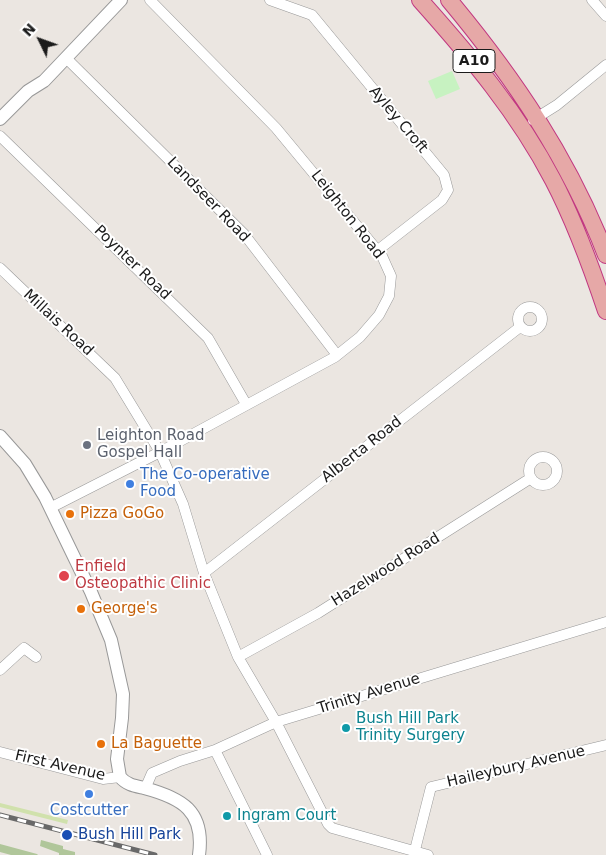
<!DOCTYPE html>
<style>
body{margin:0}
#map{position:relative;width:606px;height:855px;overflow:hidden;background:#ebe6e1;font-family:"DejaVu Sans",sans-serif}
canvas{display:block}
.north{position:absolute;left:15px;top:15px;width:50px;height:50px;-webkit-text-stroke:4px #fff;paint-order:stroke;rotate:312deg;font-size:14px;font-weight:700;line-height:20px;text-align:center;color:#1b1b1b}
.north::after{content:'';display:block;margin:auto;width:18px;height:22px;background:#1b1b1b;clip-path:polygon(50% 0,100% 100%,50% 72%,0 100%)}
</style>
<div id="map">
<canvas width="606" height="855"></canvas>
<div class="north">N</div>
</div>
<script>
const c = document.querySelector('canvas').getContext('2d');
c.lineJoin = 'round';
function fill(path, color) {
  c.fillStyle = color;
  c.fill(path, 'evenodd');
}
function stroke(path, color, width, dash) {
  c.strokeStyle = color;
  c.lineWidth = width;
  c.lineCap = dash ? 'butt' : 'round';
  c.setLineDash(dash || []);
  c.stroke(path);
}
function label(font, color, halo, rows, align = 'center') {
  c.font = font + ' "DejaVu Sans",sans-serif';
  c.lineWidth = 4;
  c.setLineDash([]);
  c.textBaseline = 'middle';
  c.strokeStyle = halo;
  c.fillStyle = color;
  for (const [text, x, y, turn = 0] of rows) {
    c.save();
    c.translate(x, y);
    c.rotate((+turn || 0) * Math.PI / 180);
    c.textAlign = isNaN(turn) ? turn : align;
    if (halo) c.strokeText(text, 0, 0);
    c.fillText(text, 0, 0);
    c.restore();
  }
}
const grass = new Path2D(`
 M 0,803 L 68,820 L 67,824 L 0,807 Z`);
const forest = new Path2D(`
 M 41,840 L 63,846 L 63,849 L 75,852 L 75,855 L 59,855 L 59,853 L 40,846 Z
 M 0,844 L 37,854 L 38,855 L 11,855 L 0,852 Z`);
const park = new Path2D(`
 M 452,71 L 460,89 L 436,99 L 428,81 Z`);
const minor = new Path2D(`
 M 270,0 L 312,15 L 444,175 L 448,190 L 442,200 L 378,250
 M 592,0 L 606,16
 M 66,58 L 244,234 L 337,355
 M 533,120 L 557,105 L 606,65
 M 0,136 L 208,338 L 246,404
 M 0,268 L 115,378 L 160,452 L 183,504 L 204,573 L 238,657 L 276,722 L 328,824 L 332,828 L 428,855
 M518 319a12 12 0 1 1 24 0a12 12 0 1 1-24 0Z
 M529 471a14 14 0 1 1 28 0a14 14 0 1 1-28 0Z
 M 50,508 L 160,452 L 335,357 L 360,337 L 379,315 L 389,296 L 391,276 L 382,256 L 276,128 L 150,0
 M 204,573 L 520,327
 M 238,657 L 318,613 L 531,478
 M 0,670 L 24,648 L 36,657
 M 215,750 L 267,855
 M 0,752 L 103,779 L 120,777
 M 145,789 L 152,773 L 180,761 L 215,750 L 276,722 L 606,622
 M 415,850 L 431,787 L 606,745`);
const tertiary = new Path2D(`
 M 0,119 L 28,91 L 44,81 L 121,0
 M 0,436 L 25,464 L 45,497 L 91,592 L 111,640 L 123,694 L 122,718 L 117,759 L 120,777 C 127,785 135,786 144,788 C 182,798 205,811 199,855`);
const trunk = new Path2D(`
 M 420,0 C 470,56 518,113 553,180 C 575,222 591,266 606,311
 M 449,0 C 514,78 569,159 606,255`);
const rail = new Path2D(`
 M 0,815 L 155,855`);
const markers = [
 [87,445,5,"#6b7280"],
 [130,484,5,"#3f7fe0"],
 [70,514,5,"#e8710a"],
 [64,576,6,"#e0444e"],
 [81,609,5,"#e8710a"],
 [346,728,5,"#0f9aa8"],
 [101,744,5,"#e8710a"],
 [89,794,5,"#3f7fe0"],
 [227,816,5,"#0f9aa8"],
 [67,835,6,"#1a4fb4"]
];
const shields = [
 [474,61,42]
];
const shieldNames = [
 ["A10",474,61]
];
const streetNames = [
 ["Ayley Croft",398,120,50],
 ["Landseer Road",208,200,46],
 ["Leighton Road",347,215,52],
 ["Poynter Road",132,263,44],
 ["Millais Road",58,323,43],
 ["Alberta Road",362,450,-38],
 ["Hazelwood Road",386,570,-32],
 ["Trinity Avenue",369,694,-17],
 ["First Avenue",60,766,13],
 ["Haileybury Avenue",516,767,-13]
];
const worshipNames = [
 ["Leighton Road",97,436],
 ["Gospel Hall",97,453]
];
const shopNames = [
 ["The Co-operative",140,475],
 ["Food",140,492],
 ["Costcutter",89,811,"center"]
];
const foodNames = [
 ["Pizza GoGo",80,514],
 ["George's",91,609],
 ["La Baguette",111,744]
];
const healthNames = [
 ["Enfield",75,567],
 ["Osteopathic Clinic",75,584]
];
const cultureNames = [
 ["Bush Hill Park",356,719],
 ["Trinity Surgery",356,736],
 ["Ingram Court",237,816]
];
const transitNames = [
 ["Bush Hill Park",78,835]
];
fill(grass, '#d0e1ac');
fill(forest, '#b0c69a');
fill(park, '#c7f2c1');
stroke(minor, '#989898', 11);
stroke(tertiary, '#989898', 14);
stroke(trunk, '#c13781', 18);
stroke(minor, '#fff', 10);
stroke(tertiary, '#fff', 12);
stroke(trunk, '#e6a8a7', 16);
stroke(rail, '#696969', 5);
stroke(rail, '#fff', 3, [9]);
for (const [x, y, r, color] of markers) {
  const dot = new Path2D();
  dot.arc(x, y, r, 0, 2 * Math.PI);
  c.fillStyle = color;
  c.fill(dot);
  stroke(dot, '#fff', 2);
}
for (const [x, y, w] of shields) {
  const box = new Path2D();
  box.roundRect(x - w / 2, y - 11.5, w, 23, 4);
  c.fillStyle = '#fff';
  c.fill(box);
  stroke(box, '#1b1b1b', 1);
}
label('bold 14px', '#1b1b1b', null, shieldNames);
label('15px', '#1b1b1b', '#fff', streetNames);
label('15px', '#5b616d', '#fff', worshipNames, 'left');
label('15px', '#366cbe', '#fff', shopNames, 'left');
label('15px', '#c56008', '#fff', foodNames, 'left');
label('15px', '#be3a42', '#fff', healthNames, 'left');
label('15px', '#0d838f', '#fff', cultureNames, 'left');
label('15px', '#164399', '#fff', transitNames, 'left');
</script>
